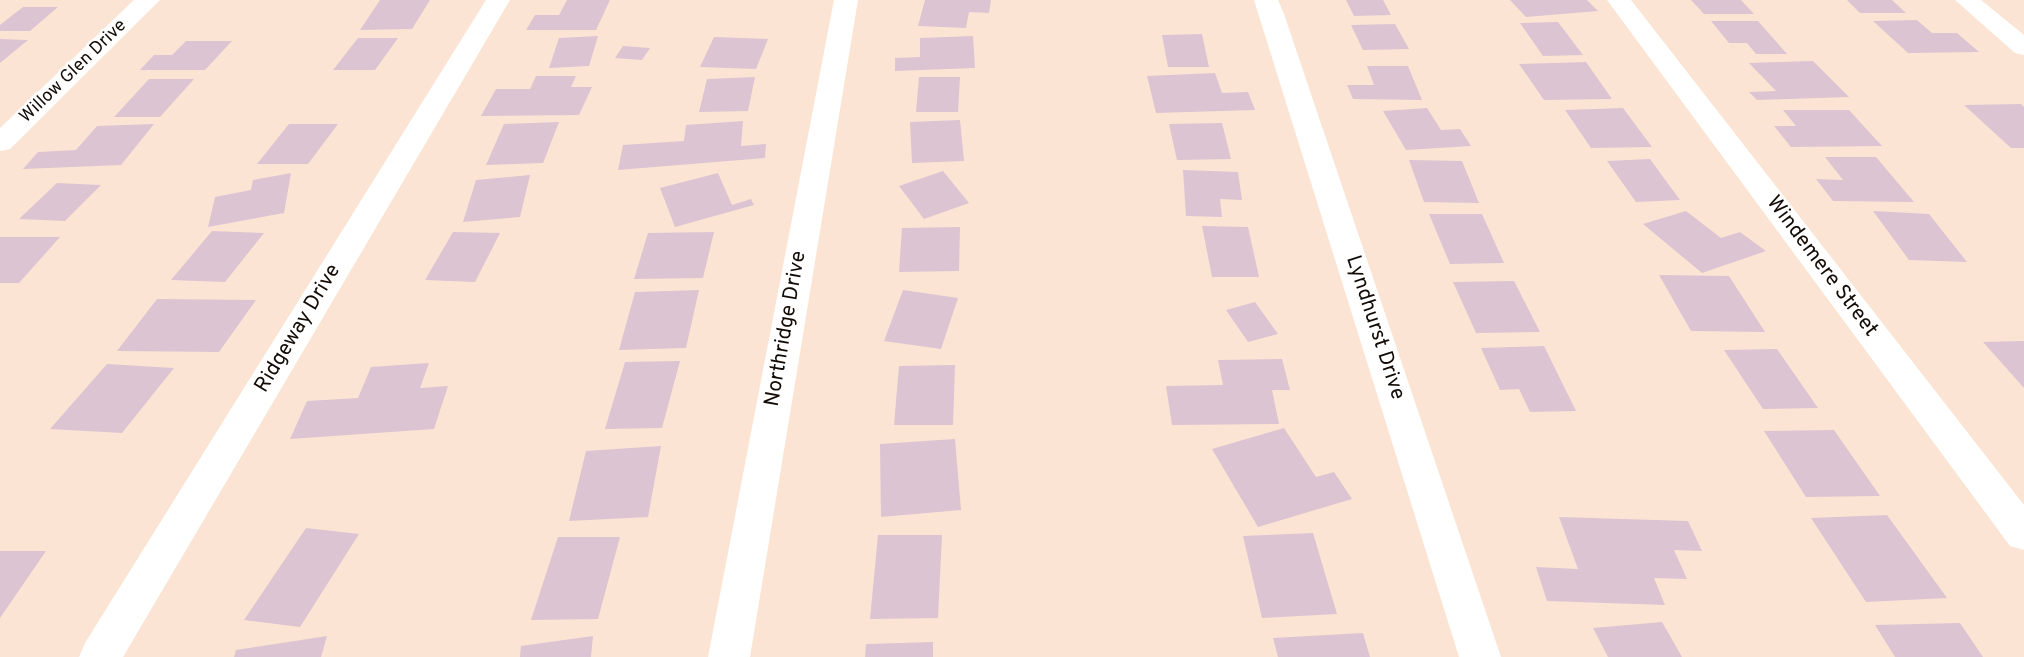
<!DOCTYPE html>
<style>
body{margin:0}
canvas{display:block;background:#fbe4d3}
</style>
<canvas width="2024" height="657"></canvas>
<script>
const c = document.querySelector('canvas').getContext('2d');
c.lineJoin = 'round';
function fill(path, color) {
  c.fillStyle = color;
  c.fill(path, 'evenodd');
}
function label(font, color, halo, rows, align = 'center') {
  c.font = font + ' Overpass,sans-serif';
  c.lineWidth = 5;
  c.setLineDash([]);
  c.textBaseline = 'middle';
  c.strokeStyle = halo;
  c.fillStyle = color;
  for (const [text, x, y, turn = 0] of rows) {
    c.save();
    c.translate(x, y);
    c.rotate((+turn || 0) * Math.PI / 180);
    c.textAlign = isNaN(turn) ? turn : align;
    if (halo) c.strokeText(text, 0, 0);
    c.fillText(text, 0, 0);
    c.restore();
  }
}
const building = new Path2D(`
 M 380,0 L 430,0 L 412,29 L 360,30 Z
 M 567,0 L 610,0 L 596,30 L 526,30 L 535,15 L 559,15 Z
 M 925,0 L 991,0 L 989,13 L 969,12 L 966,28 L 918,26 Z
 M 1346,0 L 1383,0 L 1391,15 L 1354,16 Z
 M 1510,0 L 1587,0 L 1598,11 L 1526,17 Z
 M 1691,0 L 1741,0 L 1754,14 L 1704,14 Z
 M 1847,0 L 1892,0 L 1906,13 L 1860,13 Z
 M 23,7 L 58,7 L 30,31 L 0,31 L 0,25 Z
 M 1917,20 L 1932,33 L 1957,33 L 1979,52 L 1908,53 L 1873,21 Z
 M 1711,21 L 1758,21 L 1787,54 L 1756,54 L 1747,43 L 1729,43 Z
 M 1558,22 L 1583,55 L 1543,56 L 1520,23 Z
 M 1395,24 L 1409,49 L 1363,50 L 1351,25 Z
 M 1202,34 L 1209,67 L 1168,67 L 1162,35 Z
 M 598,36 L 589,66 L 549,68 L 559,38 Z
 M 973,36 L 975,68 L 895,71 L 895,58 L 920,57 L 920,38 Z
 M 714,37 L 768,39 L 756,69 L 700,67 Z
 M 358,38 L 398,38 L 375,70 L 333,70 Z
 M 0,39 L 28,40 L 0,63 Z
 M 186,41 L 232,41 L 205,70 L 140,70 L 154,55 L 172,55 Z
 M 623,46 L 650,48 L 642,60 L 615,58 Z
 M 1813,61 L 1849,97 L 1757,100 L 1749,92 L 1776,91 L 1749,63 Z
 M 1586,62 L 1612,99 L 1544,100 L 1519,64 Z
 M 1367,66 L 1408,66 L 1422,100 L 1353,99 L 1347,85 L 1374,85 Z
 M 1215,73 L 1222,93 L 1248,92 L 1255,110 L 1156,113 L 1147,76 Z
 M 536,76 L 576,76 L 571,87 L 592,87 L 579,115 L 481,116 L 496,89 L 530,89 Z
 M 755,77 L 748,111 L 699,112 L 707,79 Z
 M 919,77 L 960,77 L 958,112 L 916,112 Z
 M 149,79 L 194,79 L 160,117 L 114,117 Z
 M 2021,104 L 2024,107 L 2024,148 L 2011,148 L 1964,105 Z
 M 1427,108 L 1441,130 L 1460,129 L 1471,146 L 1406,150 L 1383,111 Z
 M 1623,108 L 1652,147 L 1591,148 L 1565,110 Z
 M 1783,110 L 1849,110 L 1882,146 L 1791,147 L 1774,126 L 1796,126 Z
 M 960,120 L 964,161 L 912,163 L 910,122 Z
 M 743,121 L 741,146 L 766,144 L 765,158 L 618,170 L 623,145 L 684,141 L 686,125 Z
 M 559,122 L 543,163 L 486,165 L 504,124 Z
 M 1222,123 L 1231,159 L 1177,160 L 1169,124 Z
 M 154,124 L 121,165 L 23,169 L 38,152 L 76,150 L 97,126 Z
 M 289,124 L 338,124 L 308,164 L 257,164 Z
 M 1825,157 L 1876,157 L 1914,202 L 1833,201 L 1816,179 L 1843,180 Z
 M 1650,159 L 1680,200 L 1636,202 L 1607,161 Z
 M 1409,160 L 1462,161 L 1479,203 L 1424,202 Z
 M 1183,170 L 1238,172 L 1242,200 L 1220,199 L 1222,217 L 1186,216 Z
 M 943,171 L 969,203 L 924,219 L 899,186 Z
 M 291,173 L 284,213 L 208,227 L 215,197 L 251,190 L 253,180 Z
 M 718,173 L 732,205 L 751,199 L 754,205 L 675,227 L 660,188 Z
 M 530,175 L 520,217 L 463,222 L 476,180 Z
 M 57,183 L 101,185 L 65,221 L 19,219 Z
 M 1686,211 L 1721,238 L 1740,232 L 1766,251 L 1702,273 L 1643,224 Z
 M 1873,211 L 1929,214 L 1967,262 L 1909,260 Z
 M 1429,214 L 1482,214 L 1504,263 L 1450,264 Z
 M 1202,226 L 1248,227 L 1259,277 L 1212,277 Z
 M 960,227 L 959,271 L 899,272 L 902,228 Z
 M 212,231 L 264,233 L 225,282 L 171,280 Z
 M 453,232 L 500,233 L 475,282 L 425,280 Z
 M 714,232 L 703,278 L 634,279 L 648,233 Z
 M 0,237 L 60,237 L 19,283 L 0,283 Z
 M 1659,275 L 1729,276 L 1765,332 L 1691,331 Z
 M 1514,281 L 1540,332 L 1476,333 L 1453,282 Z
 M 699,290 L 686,348 L 619,350 L 635,292 Z
 M 903,290 L 958,298 L 941,349 L 884,341 Z
 M 157,299 L 256,300 L 219,352 L 117,351 Z
 M 1255,302 L 1278,334 L 1248,342 L 1226,310 Z
 M 2024,341 L 2024,388 L 1983,342 Z
 M 1544,346 L 1576,411 L 1530,412 L 1519,389 L 1500,390 L 1481,348 Z
 M 1777,349 L 1818,408 L 1763,409 L 1724,350 Z
 M 1282,359 L 1290,390 L 1272,390 L 1279,424 L 1172,425 L 1166,386 L 1223,385 L 1218,360 Z
 M 680,361 L 662,428 L 605,429 L 625,362 Z
 M 429,363 L 420,388 L 448,386 L 434,429 L 290,439 L 307,401 L 358,398 L 371,367 Z
 M 107,364 L 174,368 L 122,433 L 50,429 Z
 M 955,365 L 953,425 L 894,425 L 899,366 Z
 M 1284,428 L 1316,477 L 1334,472 L 1352,499 L 1258,527 L 1212,449 Z
 M 1834,430 L 1880,496 L 1806,497 L 1764,431 Z
 M 955,439 L 961,510 L 881,517 L 880,444 Z
 M 661,446 L 648,517 L 569,521 L 586,451 Z
 M 1887,515 L 1947,598 L 1866,602 L 1811,518 Z
 M 1559,517 L 1688,521 L 1702,551 L 1674,550 L 1687,579 L 1654,578 L 1665,605 L 1547,601 L 1536,567 L 1578,569 Z
 M 306,528 L 359,534 L 300,627 L 244,620 Z
 M 1313,533 L 1337,614 L 1262,618 L 1243,536 Z
 M 878,535 L 942,535 L 938,618 L 870,619 Z
 M 558,537 L 620,537 L 598,619 L 531,620 Z
 M 0,551 L 46,551 L 0,618 Z
 M 1662,622 L 1682,657 L 1608,657 L 1593,628 Z
 M 1960,623 L 1983,657 L 1895,657 L 1875,625 Z
 M 1363,633 L 1370,657 L 1278,657 L 1273,638 Z
 M 327,636 L 321,657 L 234,657 L 236,650 Z
 M 593,636 L 591,657 L 520,657 L 521,646 Z
 M 933,642 L 933,657 L 865,657 L 866,644 Z`);
const minor = new Path2D(`
 M 134,0 L 160,0 L 10,149 L 0,151 L 0,128 Z
 M 486,0 L 510,0 L 123,657 L 79,657 L 85,643 Z
 M 834,0 L 858,0 L 750,657 L 708,657 Z
 M 1254,0 L 1278,0 L 1284,14 L 1501,657 L 1459,657 Z
 M 1607,0 L 1631,0 L 2024,505 L 2024,550 L 2010,546 Z
 M 1955,0 L 1981,0 L 2024,35 L 2024,55 L 2015,53 Z`);
const farStreetnames = [
 ["Willow Glen Drive",74,72,-44]
];
const streetNames = [
 ["Windemere Street",1821,267,53],
 ["Lyndhurst Drive",1374,328,72],
 ["Ridgeway Drive",299,329,-59],
 ["Northridge Drive",787,329,-80]
];
fill(building, '#ddc4d3');
fill(minor, '#fff');
label('18px', '#120b06', '#fff', farStreetnames);
label('21px', '#120b06', '#fff', streetNames);
</script>
